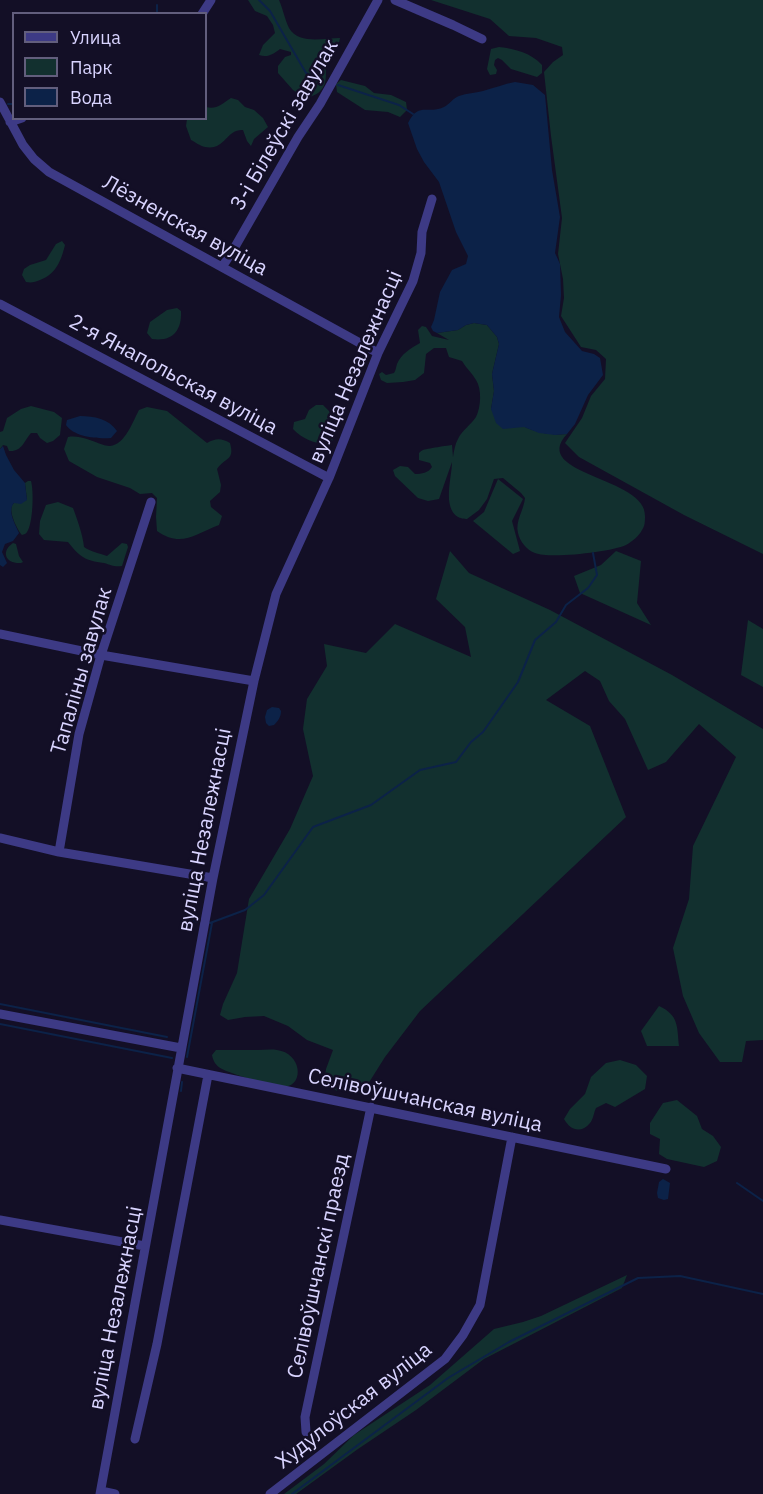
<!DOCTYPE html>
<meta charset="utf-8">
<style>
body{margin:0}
#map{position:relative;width:763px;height:1494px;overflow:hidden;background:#130f26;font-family:"IBM Plex Sans",sans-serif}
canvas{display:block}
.legend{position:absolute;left:12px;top:12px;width:195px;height:108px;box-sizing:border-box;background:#130f26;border:2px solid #625e7d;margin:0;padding:8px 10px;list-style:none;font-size:18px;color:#d9d4ff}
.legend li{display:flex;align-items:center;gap:12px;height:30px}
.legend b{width:30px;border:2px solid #625e7d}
</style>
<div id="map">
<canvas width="763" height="1494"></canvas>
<ul class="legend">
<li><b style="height:8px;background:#3d3a85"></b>Улица</li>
<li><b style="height:16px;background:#12302f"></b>Парк</li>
<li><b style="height:16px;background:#0c2248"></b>Вода</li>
</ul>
</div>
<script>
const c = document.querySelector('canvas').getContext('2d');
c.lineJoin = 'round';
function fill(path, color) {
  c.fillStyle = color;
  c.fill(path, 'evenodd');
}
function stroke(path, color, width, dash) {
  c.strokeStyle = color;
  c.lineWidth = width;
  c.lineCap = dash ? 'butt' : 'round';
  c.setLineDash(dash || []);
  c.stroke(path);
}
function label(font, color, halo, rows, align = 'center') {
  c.font = font + ' "IBM Plex Sans",sans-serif';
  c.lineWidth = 5;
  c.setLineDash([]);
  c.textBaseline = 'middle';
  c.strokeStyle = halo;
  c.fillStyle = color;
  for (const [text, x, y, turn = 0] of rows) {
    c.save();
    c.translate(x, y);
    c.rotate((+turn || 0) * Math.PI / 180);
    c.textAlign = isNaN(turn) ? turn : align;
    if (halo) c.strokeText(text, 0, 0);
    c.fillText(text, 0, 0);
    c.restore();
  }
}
const green = new Path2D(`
 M 248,0 L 279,0 C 283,9 285,20 289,28 C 299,45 324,38 340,38 C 339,48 330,55 325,63 C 328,82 325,95 304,98 L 293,90 L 278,73 L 278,66 L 285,57 L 291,55 L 291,52 L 280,49 C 273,54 268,58 259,55 L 263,45 L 275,33 L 273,25 L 267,16 L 255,11 Z
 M 431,0 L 763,0 L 763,554 L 684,515 L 579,457 L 565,443 L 582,418 L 591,396 L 605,379 L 606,359 L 596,350 L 581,347 L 561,316 L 564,298 L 563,279 L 558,254 L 562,218 L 551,136 L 544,72 L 553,62 L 563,55 L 562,47 L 536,38 L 509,36 L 490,19 Z
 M 499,47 C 516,49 531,53 542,65 L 542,73 L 537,77 L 511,69 L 502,60 L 498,58 L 495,60 L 494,65 L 497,70 L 496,74 L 490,75 L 487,69 L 491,49 Z
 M 341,80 L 365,86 L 374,93 L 391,95 L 406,102 L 407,110 L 400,117 L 388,112 L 365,110 L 337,92 L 336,84 Z
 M 231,98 L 238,100 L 245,107 L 254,110 L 263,118 L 268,127 L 254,139 L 251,146 L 247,141 L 243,130 C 226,129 225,151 205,147 C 200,146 195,142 191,140 L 186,126 L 187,119 L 206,118 L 206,107 C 216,110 222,104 231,98 Z
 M 62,241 L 65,245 C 61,261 56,274 40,280 C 35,282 32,283 26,282 L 22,275 L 24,269 L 30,265 L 46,260 L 56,244 Z
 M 177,308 L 181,311 C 182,331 172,342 152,339 L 147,333 L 150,322 L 167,310 Z
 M 474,323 L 487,325 L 497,337 L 499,344 L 492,374 L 494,391 L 491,409 C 516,423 537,437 567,434 C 529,475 647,477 645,516 C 645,521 645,526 642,530 C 639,536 633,541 626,545 C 611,552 550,559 535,553 C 527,550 520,542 518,533 C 515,521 524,510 525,498 L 521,493 L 503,478 L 494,479 L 487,499 L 479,510 L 467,519 C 465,519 459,518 458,517 C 442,507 452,477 452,462 L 439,499 L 428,501 L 418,498 L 395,476 L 393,470 L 400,466 L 408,467 L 415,474 C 422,474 428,473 432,467 L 430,463 L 419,460 L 419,453 C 420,452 421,451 423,450 C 425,449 450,445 452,445 L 453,457 C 454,451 455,444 458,439 C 462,430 471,425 476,417 C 481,407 482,389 476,380 C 472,373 466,368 462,361 L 449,357 L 446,348 L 434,348 L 426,354 L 424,373 L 415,380 L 403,382 L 387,383 L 381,380 L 379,374 L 382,372 L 386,375 L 394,373 C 396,370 396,367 397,364 C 401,354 411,348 420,343 L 418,330 L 422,326 L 426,327 L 432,336 L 449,340 L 437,333 L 458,330 L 466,325 Z
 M 316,405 L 323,405 L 329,411 L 336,435 L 330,444 C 317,445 302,439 293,429 L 294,422 L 305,419 L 309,410 Z
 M 31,406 L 54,412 L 62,418 L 60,435 L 53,441 L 47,443 L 40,438 L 37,433 L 31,433 C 24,441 22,452 9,451 L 7,446 L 3,445 L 0,449 L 0,432 L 3,431 L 7,418 L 21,409 Z
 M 147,407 L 167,411 L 207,443 C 216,438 221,438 230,443 C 235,461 225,457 217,469 L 221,485 L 220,492 L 210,501 L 211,507 L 222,516 L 219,525 C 195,534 181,548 157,531 L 156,517 L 157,498 L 152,493 L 140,494 L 130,488 L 97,477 L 69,461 L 64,449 L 68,437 C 75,436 80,437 87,439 C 94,441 103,446 110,446 C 125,445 133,421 139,410 Z
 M 498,479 L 523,499 L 512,521 L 520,551 L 513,554 L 473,521 L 484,512 Z
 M 28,481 L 31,481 C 34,491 33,524 27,532 C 26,534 24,534 22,535 C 18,531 7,510 13,504 C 16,501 22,501 27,500 L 25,483 Z
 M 58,502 L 73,508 C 77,519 83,535 84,547 C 91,552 99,553 107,556 L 122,543 L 127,544 L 128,547 L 122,566 C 114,567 111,565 104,563 C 85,561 79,556 68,542 L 44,540 L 39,534 L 40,521 L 46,505 Z
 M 13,543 L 16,544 L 19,556 L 23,562 L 21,563 C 6,564 0,552 13,543 Z
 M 450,551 L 469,573 L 550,610 L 672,675 L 763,729 L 763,1040 L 746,1041 L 742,1062 L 720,1062 L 699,1033 L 683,996 L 673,948 L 689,899 L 693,846 L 736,757 L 699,724 L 666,762 L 648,770 L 625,719 L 609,701 L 600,681 L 585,671 L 546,700 L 590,726 L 626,817 L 420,1011 L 385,1057 L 368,1084 L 355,1091 L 337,1091 L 324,1083 L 326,1069 L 333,1050 L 307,1040 L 288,1026 L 264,1016 L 245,1017 L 228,1020 L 220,1015 L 223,1004 L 237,973 L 249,899 L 290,829 L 313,776 L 303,729 L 307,699 L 327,666 L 324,644 L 366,653 L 395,624 L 471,657 L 465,627 L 436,599 Z
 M 616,551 L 641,561 L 637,603 L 651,625 L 580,593 L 574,576 L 601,565 Z
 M 748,620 L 763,629 L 763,687 L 741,675 Z
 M 659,1006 C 679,1015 677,1027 679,1046 L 647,1046 L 641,1031 Z
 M 216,1050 C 230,1050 244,1050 258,1050 C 264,1050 271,1049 277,1050 C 301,1053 305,1084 285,1087 C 277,1088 229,1073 222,1069 C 216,1066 213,1061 212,1055 Z
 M 620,1060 L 636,1065 L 647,1076 L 645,1089 L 615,1107 L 606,1103 L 596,1108 C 594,1112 593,1120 590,1123 C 581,1134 570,1130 564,1119 L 570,1109 L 585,1094 L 591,1077 L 606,1063 Z
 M 677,1100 L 697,1116 L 702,1129 L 713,1136 L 721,1147 L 717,1161 L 704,1167 L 667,1159 L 659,1154 L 660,1139 L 650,1134 L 650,1123 L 663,1103 Z
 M 627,1275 L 622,1288 L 484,1359 L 416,1410 L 358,1449 L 296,1494 L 284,1494 L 324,1464 L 354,1435 L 430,1385 L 494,1329 L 523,1322 L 541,1316 Z`);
const water = new Path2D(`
 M 515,82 L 533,85 L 545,95 L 552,170 L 560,217 L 555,253 L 560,264 L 561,295 L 559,317 L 565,332 L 582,351 L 594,354 L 600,358 L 603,375 L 588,395 L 575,424 L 567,434 L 555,435 L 539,433 L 524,427 L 503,429 L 496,423 L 491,409 L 494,391 L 492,374 L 499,344 L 497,337 L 487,325 L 474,323 L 466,325 L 458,330 L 437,333 L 433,331 L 431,327 L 434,320 L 440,292 L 452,270 L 466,264 L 468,256 L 456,232 L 439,182 L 424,162 L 417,149 L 408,123 C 419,101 427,115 444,107 C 450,104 453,98 459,96 C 467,93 475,93 483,91 C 494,88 504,84 515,82 Z
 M 80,416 C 94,416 109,419 117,431 L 111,438 C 97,439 74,437 66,425 L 67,420 Z
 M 3,446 L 6,455 L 14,470 L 25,483 L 27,500 L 21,504 L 14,503 C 7,511 15,523 19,533 L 13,541 L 5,544 L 2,552 L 7,563 L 3,567 L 0,565 L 0,449 Z
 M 272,707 L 279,708 L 281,711 C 281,717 278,721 274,725 L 269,726 L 266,723 L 265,717 L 267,710 Z
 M 663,1179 L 670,1183 L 668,1199 L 664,1200 L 658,1198 L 657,1193 L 659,1182 Z`);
const stream = new Path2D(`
 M 259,0 L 270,11 L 306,73 L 322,80
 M 157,5 L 157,14
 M 338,85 L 399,105 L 413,114
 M 8,104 L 12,104 L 14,105
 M 194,921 L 198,922
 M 210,923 L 245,910 L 264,895 L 313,827 L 371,805 L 420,770 L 456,762 L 471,742 L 483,732 L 518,682 L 535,640 L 556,622 L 566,605 L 588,588 L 597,575 L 593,553
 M 0,1004 L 167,1037
 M 0,1024 L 172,1058
 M 187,1057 L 212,923
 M 181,1091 L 182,1082
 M 737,1183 L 763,1201
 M 292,1494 L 448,1378 L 509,1342 L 638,1278 L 680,1276 L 763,1294`);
const minor = new Path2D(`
 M 395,0 L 453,25 L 482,39
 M 202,14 L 211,0
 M 0,102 L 23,145 L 34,159 L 49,172 L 378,353
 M 10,122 L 22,118
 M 222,267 L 232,252 L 298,137 L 320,104 L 378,0
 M 0,304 L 329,478
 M 0,634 L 101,655 L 254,681
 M 0,838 L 59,852 L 213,878
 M 59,852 L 79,734 L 101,655 L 151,502
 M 0,1014 L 181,1048
 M 177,1068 L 666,1169
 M 0,1220 L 145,1246
 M 306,1432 L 305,1417 L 371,1107
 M 135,1439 L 157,1344 L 208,1075
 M 101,1491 L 115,1494
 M 100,1494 L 213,878 L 254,681 L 276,594 L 329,478 L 378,353 L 413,281 L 421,253 L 422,232 L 432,199
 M 270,1494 L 445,1359 L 463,1335 L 480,1305 L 512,1137`);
const streetNames = [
 ["3-і Білеўскі завулак",285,125,-60],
 ["Лёзненская вуліца",185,226,29],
 ["вуліца Незалежнасці",356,367,-67],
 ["2-я Янапольская вуліца",173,375,28],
 ["Тапаліны завулак",82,671,-74],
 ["вуліца Незалежнасці",205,830,-79],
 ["Селівоўшчанская вуліца",425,1101,12],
 ["Селівоўшчанскі праезд",319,1266,-78],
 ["вуліца Незалежнасці",116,1308,-79],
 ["Худулоўская вуліца",354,1406,-38]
];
fill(green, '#12302f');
fill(water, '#0c2248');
stroke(stream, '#0c2248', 2);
stroke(minor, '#3d3a85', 9);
label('21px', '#d9d4ff', '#130f26', streetNames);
</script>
